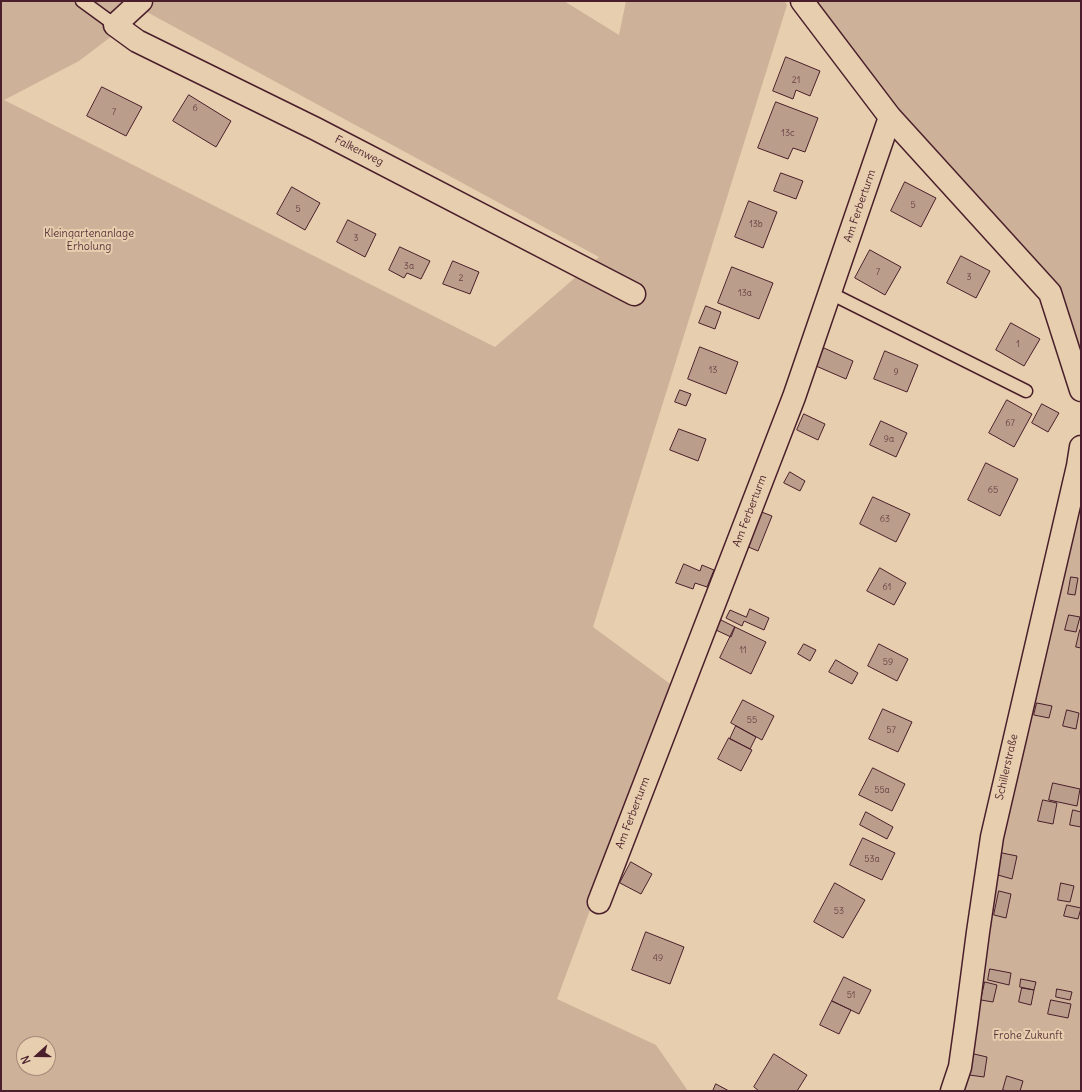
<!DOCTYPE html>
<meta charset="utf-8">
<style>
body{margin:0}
#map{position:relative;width:1082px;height:1092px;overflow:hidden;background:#e6ceae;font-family:Delius,sans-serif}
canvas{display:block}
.frame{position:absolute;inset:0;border:2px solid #4a1f2b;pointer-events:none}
.north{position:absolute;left:16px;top:1036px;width:40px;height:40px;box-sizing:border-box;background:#e6ceae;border:1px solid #a8887a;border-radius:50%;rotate:249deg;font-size:11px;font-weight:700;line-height:16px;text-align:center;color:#4a1f2b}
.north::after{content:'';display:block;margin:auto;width:14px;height:18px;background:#4a1f2b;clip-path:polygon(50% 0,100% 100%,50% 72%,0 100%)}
</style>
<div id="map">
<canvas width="1082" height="1092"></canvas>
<div class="frame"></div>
<div class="north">N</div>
</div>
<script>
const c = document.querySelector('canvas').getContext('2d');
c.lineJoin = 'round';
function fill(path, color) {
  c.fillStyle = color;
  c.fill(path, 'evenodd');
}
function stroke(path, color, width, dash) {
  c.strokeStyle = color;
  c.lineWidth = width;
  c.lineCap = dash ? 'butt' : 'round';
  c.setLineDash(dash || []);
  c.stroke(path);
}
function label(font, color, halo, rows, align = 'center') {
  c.font = font + ' Delius,sans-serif';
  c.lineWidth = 4;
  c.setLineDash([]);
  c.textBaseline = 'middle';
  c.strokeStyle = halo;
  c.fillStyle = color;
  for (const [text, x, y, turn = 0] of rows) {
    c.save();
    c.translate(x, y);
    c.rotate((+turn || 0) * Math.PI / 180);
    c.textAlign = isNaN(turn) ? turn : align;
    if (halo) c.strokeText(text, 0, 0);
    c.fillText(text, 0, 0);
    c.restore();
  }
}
const green = new Path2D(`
 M 1,1 L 153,1 L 148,7 L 155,1 L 564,1 L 619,35 L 626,1 L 785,1 L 787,5 L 593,627 L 673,686 L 557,999 L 656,1045 L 688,1091 L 1,1091 ZM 145,11 L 599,257 L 495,347 L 4,100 L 79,61 ZM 24,1044 L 48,1044 L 48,1068 L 24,1068 Z
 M 808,1 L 1081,1 L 1081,351 L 1056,283 L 893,109 Z
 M 1081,488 L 1081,1091 L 961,1091 L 999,841 Z`);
const building = new Path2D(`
 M 786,57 L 820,71 L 810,96 L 796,90 L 793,99 L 773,91 Z
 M 102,87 L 142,107 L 126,136 L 87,116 Z
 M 189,95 L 231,121 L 216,147 L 173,121 Z
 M 776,102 L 818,118 L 805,152 L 793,148 L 788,159 L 758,148 Z
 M 781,173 L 803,181 L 796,199 L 774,191 Z
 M 905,182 L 936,198 L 921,227 L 891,211 Z
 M 292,187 L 320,203 L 305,230 L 277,214 Z
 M 749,201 L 777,212 L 763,248 L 735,237 Z
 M 348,220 L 376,234 L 365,257 L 337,242 Z
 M 400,247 L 430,261 L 421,279 L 407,273 L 404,278 L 389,270 Z
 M 870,250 L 901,267 L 885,295 L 855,278 Z
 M 961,256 L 990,271 L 976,298 L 947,283 Z
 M 453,261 L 479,272 L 470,294 L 443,284 Z
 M 732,267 L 773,283 L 759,319 L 718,303 Z
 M 706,306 L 721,312 L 715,329 L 699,323 Z
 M 1011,323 L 1040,339 L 1024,366 L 996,350 Z
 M 700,347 L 738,362 L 726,394 L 688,379 Z
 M 824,348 L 853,361 L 846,379 L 816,366 Z
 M 885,351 L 918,365 L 907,392 L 874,379 Z
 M 680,390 L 691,394 L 686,406 L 675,402 Z
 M 1007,400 L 1032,414 L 1014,447 L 989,433 Z
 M 1042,404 L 1059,413 L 1048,432 L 1032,423 Z
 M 804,414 L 825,424 L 818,440 L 797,430 Z
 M 881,421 L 907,433 L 896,457 L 870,445 Z
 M 679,429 L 706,439 L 698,461 L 670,450 Z
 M 986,463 L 1018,479 L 1000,516 L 968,500 Z
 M 790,472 L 805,481 L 800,491 L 784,483 Z
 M 873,497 L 910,514 L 896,542 L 860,524 Z
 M 759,511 L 772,516 L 758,551 L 746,546 Z
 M 684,564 L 700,571 L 702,565 L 714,570 L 707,587 L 695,583 L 693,589 L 676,583 Z
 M 880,568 L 906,583 L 894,605 L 867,591 Z
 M 1071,577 L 1078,578 L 1075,595 L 1068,594 Z
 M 750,609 L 769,618 L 764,630 L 744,621 L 742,626 L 726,618 L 730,610 L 746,617 Z
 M 1069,615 L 1080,617 L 1076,632 L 1065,630 Z
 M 721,620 L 735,627 L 731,637 L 716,630 Z
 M 735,627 L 766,642 L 751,674 L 720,658 Z
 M 1080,630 L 1081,631 L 1081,648 L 1076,647 Z
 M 804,644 L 816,650 L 810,661 L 798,654 Z
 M 879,644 L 908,659 L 897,681 L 868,666 Z
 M 836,660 L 858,673 L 852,684 L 829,672 Z
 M 743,700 L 774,716 L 762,740 L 731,723 Z
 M 1037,703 L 1052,706 L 1049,718 L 1034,715 Z
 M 883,709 L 912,722 L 898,752 L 869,739 Z
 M 1067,710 L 1079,713 L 1076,729 L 1063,726 Z
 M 736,726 L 756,737 L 750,749 L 730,739 Z
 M 729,738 L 752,750 L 741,771 L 718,759 Z
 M 873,768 L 905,784 L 892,811 L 859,795 Z
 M 1053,783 L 1080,789 L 1077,806 L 1049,800 Z
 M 1043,800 L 1057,803 L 1053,824 L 1038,821 Z
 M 1073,810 L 1081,812 L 1081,827 L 1070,825 Z
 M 866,812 L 893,827 L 887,839 L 860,825 Z
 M 863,838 L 895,853 L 882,880 L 850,865 Z
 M 1002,853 L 1017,856 L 1012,879 L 998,875 Z
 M 631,862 L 652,874 L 641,894 L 620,883 Z
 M 835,883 L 865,900 L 843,938 L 814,922 Z
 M 1061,883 L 1074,886 L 1070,902 L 1058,900 Z
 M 999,891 L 1011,894 L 1006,918 L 994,915 Z
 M 1067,905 L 1081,908 L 1078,919 L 1064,916 Z
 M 646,932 L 684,947 L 670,984 L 632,970 Z
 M 990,969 L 1011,973 L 1009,985 L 988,980 Z
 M 844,977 L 871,990 L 859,1014 L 832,1001 Z
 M 1021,979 L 1036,982 L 1034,990 L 1020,987 Z
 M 985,982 L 997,985 L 993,1002 L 981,1000 Z
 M 1022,988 L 1034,990 L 1031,1005 L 1019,1002 Z
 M 1057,989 L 1072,992 L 1070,1000 L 1056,997 Z
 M 1051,1000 L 1071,1004 L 1068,1018 L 1048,1014 Z
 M 832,1001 L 851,1010 L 839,1034 L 820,1025 Z
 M 774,1054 L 807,1075 L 797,1091 L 759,1091 L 754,1087 Z
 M 974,1054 L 987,1057 L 984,1077 L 969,1075 Z
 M 1007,1076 L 1023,1081 L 1020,1091 L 1008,1091 L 1003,1090 Z
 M 716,1084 L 729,1091 L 713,1091 Z`);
const service = new Path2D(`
 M 82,1 L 115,25
 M 830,293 L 1026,391`);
const minor = new Path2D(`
 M 141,1 L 115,25 L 137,41 L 316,129 L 634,294
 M 802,1 L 890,117 L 1050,293 L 1081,390
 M 599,902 L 794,397 L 890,117
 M 952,1091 L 960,1067 L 966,1024 L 978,932 L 992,837 L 1078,466 L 1081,447`);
const numberNames = [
 ["21",796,80],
 ["6",195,108],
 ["7",114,112],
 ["13c",788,133],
 ["5",913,205],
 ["5",298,209],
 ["13b",756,224],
 ["3",356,238],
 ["3a",409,266],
 ["7",878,272],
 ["3",969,277],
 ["2",461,278],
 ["13a",745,293],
 ["1",1018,344],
 ["13",713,370],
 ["9",896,372],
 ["67",1010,423],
 ["9a",889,439],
 ["65",993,490],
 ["63",885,519],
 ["61",887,587],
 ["11",743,650],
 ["59",888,662],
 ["55",752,720],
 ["57",891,730],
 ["55a",882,790],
 ["53a",872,859],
 ["53",839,911],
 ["49",658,958],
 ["51",851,995]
];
const streetNames = [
 ["Falkenweg",359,151,27],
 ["Am Ferberturm",860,206,-71],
 ["Am Ferberturm",750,511,-69],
 ["Schillerstraße",1007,767,-77],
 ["Am Ferberturm",633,813,-69]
];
const parkNames = [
 ["Kleingartenanlage",89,234],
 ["Erholung",89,247],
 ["Frohe Zukunft",1028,1036]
];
fill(green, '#cdb299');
fill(building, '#ba9d8a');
stroke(building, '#4a1f2b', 1);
stroke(service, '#4a1f2b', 15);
stroke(minor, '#4a1f2b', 25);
stroke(service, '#e6ceae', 12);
stroke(minor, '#e6ceae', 22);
label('9px', '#663e43', null, numberNames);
label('11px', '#4a1f2b', '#e6ceae', streetNames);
label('11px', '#5e353c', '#e6ceae', parkNames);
</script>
